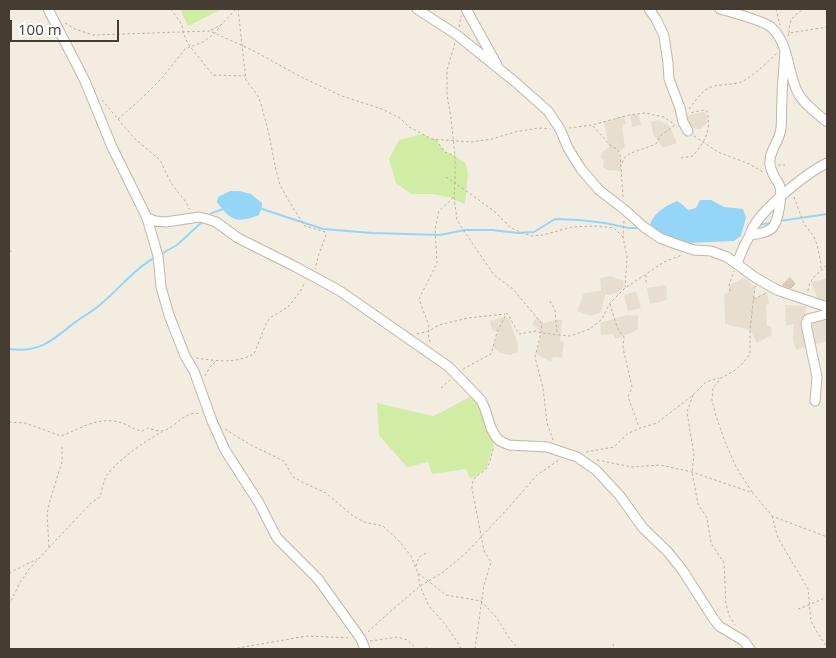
<!DOCTYPE html>
<style>
body{margin:0}
#map{position:relative;width:836px;height:658px;overflow:hidden;background:#f3ece1;font-family:"Open Sans",sans-serif}
canvas{display:block}
.frame{position:absolute;inset:0;border:10px solid #453c32;pointer-events:none}
.scale{position:absolute;left:10px;top:20px;width:109px;height:22px;box-sizing:border-box;border:2px solid #453c32;border-top:0;padding-left:6px;font-size:15px;line-height:18px;white-space:nowrap;color:#453c32;-webkit-text-stroke:4px #fff;paint-order:stroke}
</style>
<div id="map">
<canvas width="836" height="658"></canvas>
<div class="frame"></div>
<div class="scale">100 m</div>
</div>
<script>
const c = document.querySelector('canvas').getContext('2d');
c.lineJoin = 'round';
function fill(path, color) {
  c.fillStyle = color;
  c.fill(path, 'evenodd');
}
function stroke(path, color, width, dash) {
  c.strokeStyle = color;
  c.lineWidth = width;
  c.lineCap = dash ? 'butt' : 'round';
  c.setLineDash(dash || []);
  c.stroke(path);
}
const residential = new Path2D(`
 M 703,112 L 706,113 L 708,122 L 701,129 L 696,129 L 685,124 L 683,119 L 690,115 Z
 M 638,114 L 641,125 L 632,127 L 630,115 Z
 M 624,116 L 626,124 L 622,125 L 625,148 L 618,151 L 621,163 L 621,171 L 607,170 L 603,167 L 604,160 L 601,158 L 602,152 L 609,147 L 604,122 Z
 M 658,120 L 669,125 L 677,143 L 663,148 L 653,134 L 651,122 Z
 M 611,276 L 624,281 L 623,288 L 614,294 L 605,295 L 601,312 L 591,316 L 577,311 L 584,293 L 601,291 L 600,278 Z
 M 827,277 L 827,299 L 819,302 L 811,282 L 825,279 Z
 M 744,278 L 748,280 L 755,289 L 754,299 L 767,292 L 769,304 L 766,305 L 767,326 L 771,326 L 772,335 L 757,343 L 750,330 L 725,324 L 724,294 L 730,291 L 729,285 Z
 M 666,285 L 667,300 L 650,304 L 647,288 Z
 M 636,291 L 641,308 L 628,311 L 624,295 Z
 M 785,305 L 806,306 L 805,314 L 808,320 L 827,314 L 827,341 L 796,350 L 793,340 L 794,324 L 786,326 Z
 M 627,315 L 638,316 L 638,328 L 634,332 L 615,339 L 613,334 L 601,335 L 600,323 Z
 M 504,317 L 509,319 L 518,344 L 518,352 L 510,355 L 500,353 L 493,347 L 498,332 L 492,330 L 490,321 Z
 M 537,317 L 543,323 L 556,320 L 562,320 L 560,341 L 564,342 L 562,358 L 553,357 L 551,362 L 536,354 L 542,332 L 532,324 Z`);
const green = new Path2D(`
 M 180,9 L 222,9 L 188,26 Z
 M 423,134 L 432,139 L 435,139 L 445,152 L 455,156 L 466,164 L 468,173 L 465,204 L 448,197 L 433,194 L 411,194 L 396,183 L 389,159 L 399,140 Z
 M 473,395 L 481,405 L 496,437 L 487,467 L 475,477 L 470,478 L 466,469 L 432,474 L 428,462 L 407,467 L 379,435 L 377,403 L 433,416 L 440,413 Z`);
const water = new Path2D(`
 M 230,191 L 239,191 L 251,194 L 262,203 L 262,206 L 259,215 C 238,223 231,222 217,202 L 218,197 Z
 M 700,200 L 711,200 L 724,207 L 743,209 L 746,217 L 741,236 L 734,241 L 689,243 L 664,236 L 650,224 C 656,211 664,207 677,201 L 683,205 L 688,210 L 696,208 Z`);
const stream = new Path2D(`
 M 259,208 L 323,229 L 372,233 L 440,235 L 465,230 L 492,230 L 518,233 L 534,232 L 555,219 L 579,220 L 605,223 L 629,228 L 641,228
 M 207,217 L 212,213 L 223,209
 M 780,221 L 827,214
 M 758,225 L 771,223
 M 161,254 L 177,245 L 202,222
 M 9,349 C 39,353 52,341 74,323 C 83,316 94,311 102,303 C 120,288 134,269 154,258`);
const building = new Path2D(`
 M 790,278 L 795,284 L 791,288 L 783,285 Z`);
const path = new Path2D(`
 M 171,9 L 182,25 L 183,32 L 188,44 L 213,75 L 245,76
 M 238,9 L 246,80 L 258,96 L 261,104 L 268,130 L 276,170 L 280,185 L 293,208 L 305,226 L 325,232 L 326,235 L 319,254 L 315,269
 M 776,9 L 780,25
 M 65,23 L 75,29 L 93,35 L 210,31 L 254,51 L 301,77 L 342,96 L 382,109 L 400,118 L 409,127 L 432,139 L 471,142 L 492,139 L 515,132 L 538,128 L 550,129
 M 459,27 L 461,16
 M 211,30 L 221,25 L 236,9
 M 789,33 C 789,19 793,16 804,9
 M 788,36 L 789,33 L 827,27
 M 455,43 L 447,70 L 447,95 L 451,118 L 455,156 L 455,183 L 494,211 L 511,228 L 531,236 L 543,235 L 572,227 L 595,226 L 614,228 L 623,237
 M 102,100 L 134,138 L 160,160 L 171,183 L 186,202 L 189,209
 M 689,109 C 700,95 705,85 723,85 C 730,84 737,84 743,81 C 752,77 770,60 777,53
 M 118,119 L 142,98 L 162,78 L 185,49 L 203,42 L 215,33 L 221,25
 M 593,126 L 610,145 L 617,149 L 620,153 L 623,197
 M 569,128 L 592,125 L 629,115 L 645,113 L 664,117 L 675,125
 M 694,136 L 718,152 L 749,164 L 763,172
 M 436,140 L 445,152 L 455,156
 M 681,158 L 693,156 C 704,142 712,131 707,111 L 704,110 L 689,113
 M 622,163 L 625,157 L 631,153 L 656,144 L 660,136 L 675,125
 M 778,165 L 785,165
 M 446,177 L 455,183 L 454,197 L 457,220 L 464,231 L 494,275 L 513,289 L 542,324 L 541,333 L 535,357 L 543,388 L 547,423 L 553,440
 M 794,197 L 804,224 L 813,235 L 817,244 L 821,264 L 821,271
 M 624,221 L 623,237 L 627,257 L 625,287
 M 9,246 L 11,252
 M 646,275 L 646,284
 M 730,291 L 729,285 L 734,271
 M 808,291 C 809,278 819,273 827,265
 M 754,299 L 766,293
 M 550,301 L 555,310 L 557,334
 M 610,304 L 617,327 L 624,337 L 623,348 L 632,387 L 628,397 L 639,427
 M 417,334 L 429,331 L 439,325 L 468,318 L 505,314
 M 430,342 L 428,334 L 429,326 L 419,299 L 437,263 L 435,229 L 439,211 L 454,197
 M 196,358 C 218,361 234,364 254,354 L 266,324 L 270,318 L 288,307 L 300,292 L 305,282
 M 463,369 L 491,354 L 497,332 L 507,313 L 519,334 L 536,331 L 541,333 L 570,336 L 590,329 L 602,319 L 610,303 L 625,288 L 664,262 L 682,255
 M 205,376 L 210,367 L 216,361
 M 441,388 L 450,380
 M 693,395 L 687,412 L 694,455 L 692,472 L 698,504 L 707,518 L 711,543 L 724,563 L 726,604 L 729,615 L 735,625
 M 9,422 L 25,423 L 61,436 C 82,428 96,417 119,422 C 127,424 134,430 142,431 L 148,428 C 151,429 156,431 160,431 C 175,431 183,409 201,414
 M 225,429 L 249,444 L 284,461 L 293,477 L 302,482 L 326,493 L 353,516 L 364,522 L 383,526 L 399,541 L 411,556 L 418,573 L 446,595 L 481,601 L 497,618 L 509,638 L 519,649
 M 586,452 L 614,447 L 627,434 L 640,428 L 657,423 L 693,395 L 706,382 L 719,378
 M 597,460 L 632,467 L 660,465 L 692,472 L 753,493 L 772,516 L 827,537
 M 752,492 L 736,467 L 725,442 L 715,413 L 712,400 L 713,388 L 721,378 L 734,371 L 743,363 L 750,354 L 750,330 L 755,286
 M 772,516 L 778,538 L 808,589 L 811,621 L 817,632 L 827,647
 M 49,547 L 47,514 L 50,500 L 62,462 L 62,447
 M 416,566 L 419,557 L 428,552
 M 9,573 L 37,559
 M 418,574 L 420,586 L 429,606 L 444,623 L 458,643 L 461,649
 M 9,605 L 16,591 L 19,584 L 29,569 L 91,503 L 100,497 C 102,491 103,481 107,475 C 119,459 145,441 162,432
 M 798,609 C 808,606 817,601 827,597
 M 368,632 L 384,617 L 420,586 L 442,573 L 467,552 L 510,506 L 537,475 L 559,460
 M 370,641 L 398,637 L 407,640 L 417,649 L 426,648 L 430,649
 M 613,644 L 614,649
 M 690,648 L 691,649
 M 232,649 L 307,636 L 351,638
 M 475,649 L 484,585 L 491,562 L 484,551 L 472,488 C 472,473 482,476 488,466 C 491,460 492,452 494,446`);
const minor = new Path2D(`
 M 48,9 L 85,81 L 112,147 L 147,218 L 158,256 L 161,287 L 169,315 L 185,356 L 194,371 L 199,385 L 212,421 L 225,450 L 259,503 L 277,538 L 318,579 L 361,639 L 365,649
 M 417,9 L 457,35 L 514,81 L 548,111 L 560,129 L 568,148 L 581,169 L 599,190 L 625,210 L 644,227 L 660,238 L 676,244 L 694,250 L 711,251 L 727,257 L 756,278 L 777,290 L 827,307
 M 466,9 L 497,65
 M 649,9 L 656,19 L 664,36 L 668,63 L 669,79 L 680,108 L 683,122 L 688,131
 M 720,9 C 731,12 763,21 771,27 C 790,44 787,74 799,95 C 806,106 818,114 827,122
 M 147,218 L 155,221 L 166,222 L 199,217 L 207,219 L 216,222 L 238,238 L 296,267 L 340,291 L 449,367 L 481,400 L 485,409 L 491,428 L 496,437 L 500,441 L 509,445 L 547,447 L 577,457 L 596,470 L 620,496 L 643,528 L 668,552 L 683,571 L 713,618 L 719,626 L 744,641 L 750,649
 M 750,235 C 755,213 807,173 827,163
 M 737,263 L 745,244 L 750,235 C 757,234 767,233 772,228 C 779,221 783,192 779,184 C 779,183 775,179 775,178 C 772,172 769,166 770,160 C 771,148 780,140 781,128 C 782,119 781,110 782,101 C 782,84 784,68 785,51
 M 815,401 L 817,377 L 806,324 L 808,319 L 827,314`);
fill(residential, '#e7decf');
fill(green, '#d1eca5');
fill(water, '#95d6f8');
stroke(stream, '#95d6f8', 2);
fill(building, '#d9cab9');
stroke(building, '#d1bea8', 1);
stroke(minor, '#c2b6a6', 11);
stroke(path, '#c2ae93', 1, [2.5, 2.5]);
stroke(minor, '#fff', 9);
</script>
